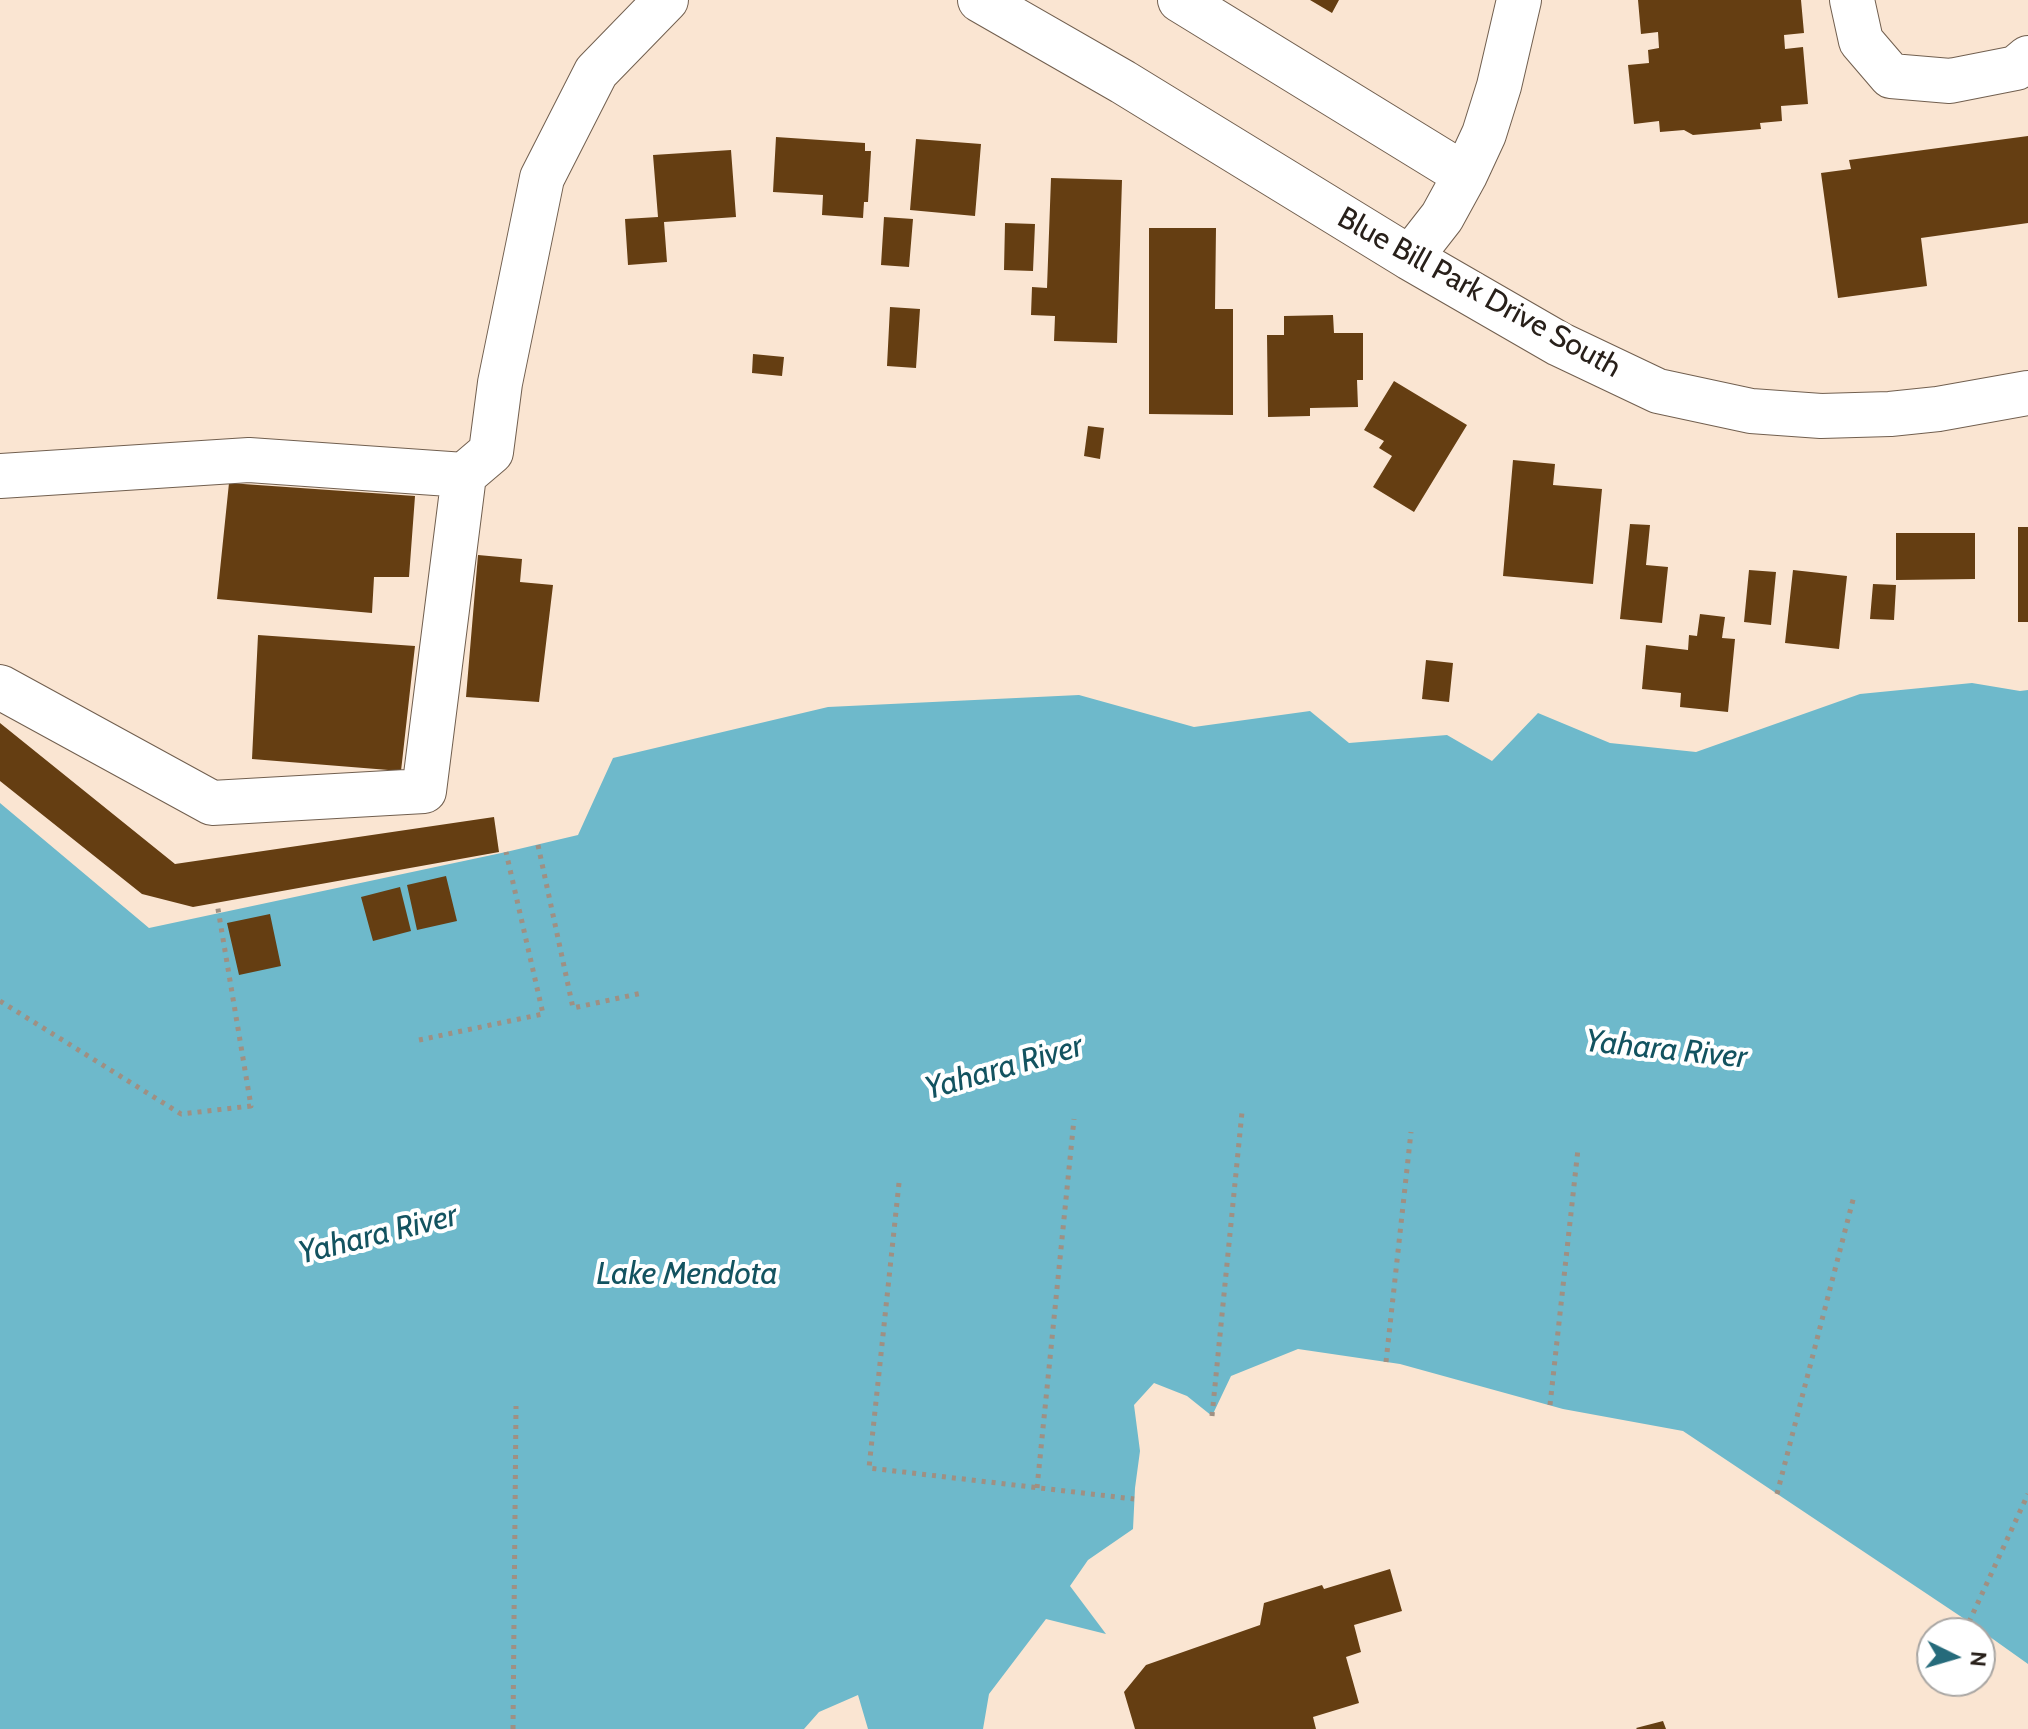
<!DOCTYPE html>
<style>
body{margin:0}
#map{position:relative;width:2028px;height:1729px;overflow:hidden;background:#fae5d2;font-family:Cabin,sans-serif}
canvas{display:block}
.north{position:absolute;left:1916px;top:1617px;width:80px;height:80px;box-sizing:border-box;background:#fff;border:2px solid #a9a6a3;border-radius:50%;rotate:95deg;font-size:22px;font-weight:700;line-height:32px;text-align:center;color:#28201a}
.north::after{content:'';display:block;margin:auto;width:28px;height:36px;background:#266b7b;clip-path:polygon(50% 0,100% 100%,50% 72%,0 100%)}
</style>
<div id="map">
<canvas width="2028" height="1729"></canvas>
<div class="north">N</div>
</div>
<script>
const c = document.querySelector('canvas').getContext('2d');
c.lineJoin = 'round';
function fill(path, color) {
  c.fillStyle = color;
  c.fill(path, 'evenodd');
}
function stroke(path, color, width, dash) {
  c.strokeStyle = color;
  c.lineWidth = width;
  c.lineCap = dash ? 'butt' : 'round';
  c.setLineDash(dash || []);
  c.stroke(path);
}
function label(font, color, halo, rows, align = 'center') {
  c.font = font + ' Cabin,sans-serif';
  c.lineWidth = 8;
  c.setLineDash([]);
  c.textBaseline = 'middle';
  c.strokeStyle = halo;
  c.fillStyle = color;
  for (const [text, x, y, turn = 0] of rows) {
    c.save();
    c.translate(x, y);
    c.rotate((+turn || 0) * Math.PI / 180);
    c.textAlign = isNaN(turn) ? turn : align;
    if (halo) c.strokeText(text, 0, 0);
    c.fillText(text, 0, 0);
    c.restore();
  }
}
const water = new Path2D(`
 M 1972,683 L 2020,691 L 2028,690 L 2028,1664 L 1969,1622 L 1683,1431 L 1563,1409 L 1400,1364 L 1298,1349 L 1231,1376 L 1212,1416 L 1187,1396 L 1154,1383 L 1134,1405 L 1140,1451 L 1135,1488 L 1133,1529 L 1088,1560 L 1070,1586 L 1106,1634 L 1046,1619 L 989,1694 L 983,1729 L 868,1729 L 858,1695 L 819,1712 L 804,1729 L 0,1729 L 0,803 L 149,928 L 506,852 L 578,835 L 613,758 L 828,707 L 1079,695 L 1194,727 L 1310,711 L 1349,743 L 1447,735 L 1492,761 L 1538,713 L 1610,743 L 1696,752 L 1860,694 Z`);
const building = new Path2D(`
 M 1310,0 L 1339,0 L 1332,13 Z
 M 1638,0 L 1801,0 L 1804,33 L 1784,35 L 1785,49 L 1803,47 L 1808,104 L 1781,106 L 1782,121 L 1760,123 L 1761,129 L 1693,135 L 1684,130 L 1660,132 L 1659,121 L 1634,124 L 1628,65 L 1649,63 L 1648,50 L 1659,48 L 1658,32 L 1641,34 Z
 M 2028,136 L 2028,223 L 1921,238 L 1927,286 L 1838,298 L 1821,173 L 1851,169 L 1849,160 Z
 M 776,137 L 865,143 L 865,151 L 871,151 L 868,202 L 864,202 L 863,218 L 822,215 L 823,195 L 773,192 Z
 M 916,139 L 981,144 L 975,216 L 910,210 Z
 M 731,150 L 736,217 L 664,222 L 667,262 L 628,265 L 625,219 L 658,217 L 653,155 Z
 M 1051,178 L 1122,180 L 1117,343 L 1054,341 L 1055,316 L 1031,315 L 1032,287 L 1047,288 Z
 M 884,217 L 913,219 L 909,267 L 881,265 Z
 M 1005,223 L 1035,224 L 1033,271 L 1004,270 Z
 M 1149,228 L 1216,228 L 1215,309 L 1233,309 L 1233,415 L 1149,414 Z
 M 890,307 L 920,309 L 916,368 L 887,366 Z
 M 1333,315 L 1334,333 L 1363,333 L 1363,380 L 1357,380 L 1358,407 L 1310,408 L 1310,416 L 1268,417 L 1267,335 L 1284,335 L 1284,316 Z
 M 753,354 L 784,357 L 782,376 L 752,373 Z
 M 1394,381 L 1467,425 L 1414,512 L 1373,487 L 1392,456 L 1379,448 L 1384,441 L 1364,430 Z
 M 1088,426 L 1104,428 L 1100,459 L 1084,456 Z
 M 1513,460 L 1555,464 L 1553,485 L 1602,489 L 1593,584 L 1503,576 Z
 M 229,483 L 415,496 L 409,577 L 374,577 L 372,613 L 217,599 Z
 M 1630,524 L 1650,525 L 1646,565 L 1668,567 L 1662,623 L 1620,619 Z
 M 2018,527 L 2028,527 L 2028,622 L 2018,622 Z
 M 1896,533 L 1975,533 L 1975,579 L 1896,580 Z
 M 478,555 L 522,559 L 520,582 L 553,585 L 539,702 L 466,697 Z
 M 1749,570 L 1776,572 L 1771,625 L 1744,622 Z
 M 1793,570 L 1847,576 L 1839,649 L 1785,643 Z
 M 1873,584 L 1896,585 L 1894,620 L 1870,619 Z
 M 1700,614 L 1725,617 L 1722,638 L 1735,639 L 1728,712 L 1680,707 L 1681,693 L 1642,689 L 1646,645 L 1688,650 L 1689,635 L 1697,636 Z
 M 258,635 L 415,646 L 401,771 L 252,759 Z
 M 1426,660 L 1453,663 L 1449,702 L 1422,699 Z
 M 0,723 L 175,864 L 494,817 L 499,852 L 193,907 L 142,894 L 0,781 Z
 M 446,876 L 457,921 L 417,930 L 407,885 Z
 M 400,887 L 411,931 L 373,941 L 361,897 Z
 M 270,914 L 281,966 L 239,975 L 227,923 Z
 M 1390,1569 L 1402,1611 L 1354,1625 L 1361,1652 L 1346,1657 L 1359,1703 L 1313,1717 L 1316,1729 L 1135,1729 L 1124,1692 L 1146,1665 L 1260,1625 L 1264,1603 L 1322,1585 L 1324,1589 Z
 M 1663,1721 L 1666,1729 L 1637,1729 L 1636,1728 Z`);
const path = new Path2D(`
 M 538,845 L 573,1008 L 642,993
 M 0,1001 L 181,1114 L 251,1106 L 217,903
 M 419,1040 L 543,1014 L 506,852
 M 899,1183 L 869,1468 L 1134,1499
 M 1386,1362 L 1411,1132
 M 1550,1405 L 1578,1149
 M 1212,1416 L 1242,1112
 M 1037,1488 L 1074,1119
 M 1777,1494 L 1854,1196
 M 1969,1622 L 2028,1494
 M 513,1729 L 516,1406`);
const minor = new Path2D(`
 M 980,0 L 1123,82 L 1410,258 L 1559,344 L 1658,391 L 1751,411 L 1821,416 L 1890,414 L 1938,409 L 2028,393
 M 1180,0 L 1465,175
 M 1852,0 L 1861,41 L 1891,76 L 1950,81 L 2016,68 L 2028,58
 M 1410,258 L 1442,217 L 1465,175 L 1484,134 L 1499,86 L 1519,0
 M 0,476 L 249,460 L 464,475 L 491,452 L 500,383 L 542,178 L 596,72 L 666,0
 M 0,687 L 212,803 L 424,791 L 464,475`);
const streetNames = [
 ["Blue Bill Park Drive South",1479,293,29]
];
const waterNames = [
 ["Yahara River",1666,1050,6],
 ["Yahara River",1004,1068,-16],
 ["Yahara River",378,1235,-14],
 ["Lake Mendota",687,1275]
];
fill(water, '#6eb9cb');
fill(building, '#653e12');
stroke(minor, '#715f4f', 46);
stroke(path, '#9f9083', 5, [4, 6]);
stroke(minor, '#fff', 44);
label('30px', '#28201a', '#fff', streetNames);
label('italic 32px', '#135360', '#fff', waterNames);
</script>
